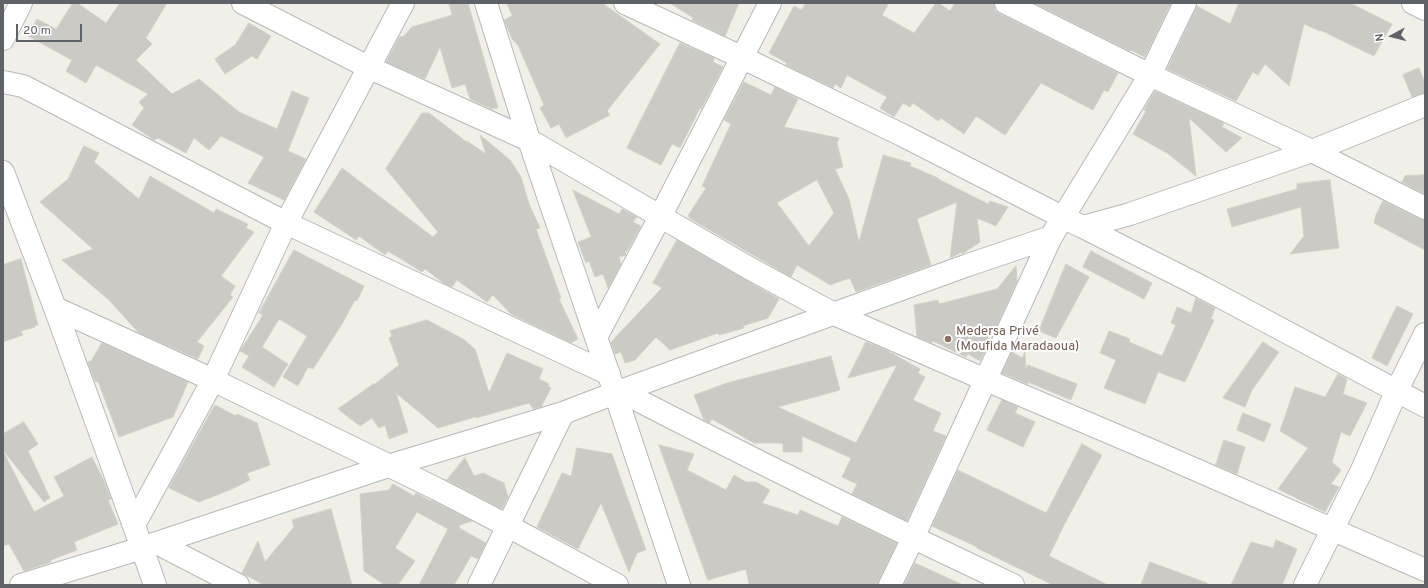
<!DOCTYPE html>
<meta charset="utf-8">
<style>
body{margin:0}
#map{position:relative;width:1428px;height:588px;overflow:hidden;background:#f1efe8;font-family:Overpass,sans-serif}
canvas{display:block}
.frame{position:absolute;inset:0;border:4px solid #5f6368;pointer-events:none}
.north{position:absolute;left:1372px;top:16px;width:40px;height:40px;-webkit-text-stroke:3px #fff;paint-order:stroke;rotate:263deg;font-size:11px;font-weight:700;line-height:16px;text-align:center;color:#5f6368}
.north::after{content:'';display:block;margin:auto;width:14px;height:18px;background:#5f6368;clip-path:polygon(50% 0,100% 100%,50% 72%,0 100%)}
.scale{position:absolute;left:16px;top:24px;width:66px;height:18px;box-sizing:border-box;border:2px solid #5f6368;border-top:0;padding-left:5px;font-size:12px;line-height:14px;white-space:nowrap;color:#5f6368;-webkit-text-stroke:3px #fff;paint-order:stroke}
</style>
<div id="map">
<canvas width="1428" height="588"></canvas>
<div class="frame"></div>
<div class="north">N</div>
<div class="scale">20 m</div>
</div>
<script>
const c = document.querySelector('canvas').getContext('2d');
c.lineJoin = 'round';
function fill(path, color) {
  c.fillStyle = color;
  c.fill(path, 'evenodd');
}
function stroke(path, color, width, dash) {
  c.strokeStyle = color;
  c.lineWidth = width;
  c.lineCap = dash ? 'butt' : 'round';
  c.setLineDash(dash || []);
  c.stroke(path);
}
function label(font, color, halo, rows, align = 'center') {
  c.font = font + ' Overpass,sans-serif';
  c.lineWidth = 4;
  c.setLineDash([]);
  c.textBaseline = 'middle';
  c.strokeStyle = halo;
  c.fillStyle = color;
  for (const [text, x, y, turn = 0] of rows) {
    c.save();
    c.translate(x, y);
    c.rotate((+turn || 0) * Math.PI / 180);
    c.textAlign = isNaN(turn) ? turn : align;
    if (halo) c.strokeText(text, 0, 0);
    c.fillText(text, 0, 0);
    c.restore();
  }
}
const building = new Path2D(`
 M 73,3 L 77,3 L 106,23 L 120,3 L 167,3 L 146,38 L 152,44 L 136,60 L 172,94 L 199,79 L 239,112 L 277,129 L 292,91 L 309,98 L 288,151 L 306,159 L 284,200 L 248,183 L 264,157 L 221,136 L 209,150 L 194,138 L 186,153 L 158,138 L 154,140 L 132,125 L 144,108 L 139,102 L 148,94 L 96,65 L 86,83 L 66,71 L 72,60 L 28,36 L 37,19 L 56,29 Z
 M 449,3 L 468,3 L 498,108 L 492,109 L 470,99 L 465,84 L 452,88 L 440,47 L 425,79 L 386,62 L 400,36 L 403,37 L 412,27 L 452,15 Z
 M 507,3 L 602,3 L 660,44 L 607,111 L 610,115 L 566,138 L 559,124 L 551,128 L 540,108 L 544,105 L 518,45 L 512,39 L 505,22 L 504,20 L 512,16 Z
 M 670,3 L 739,3 L 725,36 L 692,20 L 693,18 Z
 M 806,3 L 889,3 L 882,15 L 914,33 L 936,3 L 939,3 L 950,11 L 955,3 L 994,3 L 995,10 L 1000,14 L 1118,73 L 1108,92 L 1104,90 L 1093,110 L 1041,83 L 1005,135 L 976,116 L 964,134 L 941,118 L 938,121 L 913,103 L 910,107 L 903,103 L 894,117 L 880,108 L 887,97 L 856,80 L 847,75 L 841,88 L 835,84 L 833,88 L 786,65 L 787,63 L 769,53 L 794,6 L 801,10 Z
 M 1034,3 L 1171,3 L 1145,57 L 1131,50 L 1130,51 Z
 M 1239,3 L 1350,3 L 1392,24 L 1374,56 L 1320,30 L 1320,31 L 1304,24 L 1289,86 L 1265,64 L 1258,75 L 1253,72 L 1236,101 L 1167,69 L 1197,6 L 1230,24 Z
 M 249,23 L 271,36 L 257,59 L 252,56 L 225,74 L 215,59 L 235,45 Z
 M 680,43 L 714,58 L 713,62 L 723,67 L 701,109 L 700,108 L 680,148 L 672,144 L 661,165 L 627,148 Z
 M 1419,68 L 1425,83 L 1425,93 L 1412,97 L 1403,75 Z
 M 744,82 L 771,95 L 775,87 L 798,99 L 784,127 L 839,138 L 837,143 L 843,167 L 835,169 L 849,199 L 859,242 L 883,155 L 911,163 L 910,166 L 938,178 L 938,179 L 988,204 L 990,201 L 1008,207 L 996,226 L 977,218 L 980,242 L 962,254 L 962,252 L 950,258 L 957,202 L 917,219 L 931,265 L 856,292 L 850,278 L 830,285 L 797,265 L 791,277 L 689,218 L 690,217 L 688,216 L 706,188 L 702,186 L 731,124 L 724,120 ZM 817,180 L 834,213 L 809,246 L 777,203 Z
 M 1155,91 L 1224,123 L 1222,127 L 1242,138 L 1226,152 L 1189,118 L 1196,176 L 1167,153 L 1133,134 L 1146,111 L 1144,110 Z
 M 422,113 L 429,113 L 468,143 L 467,141 L 486,154 L 480,135 L 510,160 L 521,177 L 529,204 L 540,228 L 536,229 L 561,298 L 559,299 L 578,339 L 571,343 L 511,314 L 493,295 L 487,302 L 457,280 L 452,287 L 445,284 L 425,269 L 422,272 L 388,251 L 385,255 L 359,236 L 356,240 L 314,212 L 342,168 L 433,237 L 438,232 L 386,169 Z
 M 84,146 L 99,153 L 94,162 L 139,199 L 150,176 L 214,213 L 216,209 L 248,224 L 246,228 L 254,232 L 221,276 L 235,286 L 230,295 L 233,297 L 197,342 L 204,346 L 198,359 L 139,333 L 109,300 L 62,260 L 93,249 L 40,202 L 68,179 Z
 M 1425,175 L 1425,194 L 1402,182 L 1405,176 Z
 M 1330,180 L 1339,248 L 1290,254 L 1304,236 L 1301,207 L 1232,227 L 1227,209 L 1297,189 L 1297,184 Z
 M 573,190 L 619,214 L 622,209 L 637,217 L 633,222 L 641,226 L 627,251 L 625,252 L 626,255 L 619,257 L 621,264 L 608,288 L 603,274 L 595,277 L 589,261 L 586,263 L 578,242 L 591,237 Z
 M 1383,201 L 1419,219 L 1425,220 L 1425,250 L 1374,223 L 1376,215 Z
 M 677,240 L 779,299 L 768,318 L 743,326 L 744,328 L 719,335 L 718,333 L 670,350 L 656,337 L 635,360 L 625,363 L 621,352 L 615,354 L 611,342 L 662,288 L 653,283 Z
 M 294,250 L 364,286 L 357,301 L 355,300 L 342,324 L 313,369 L 308,367 L 298,386 L 283,377 L 307,336 L 279,319 L 262,347 L 288,364 L 274,387 L 242,367 L 249,356 L 240,351 L 263,315 L 259,313 Z
 M 1091,251 L 1152,283 L 1144,299 L 1083,267 Z
 M 21,259 L 38,325 L 35,326 L 35,327 L 21,331 L 23,335 L 3,342 L 3,265 Z
 M 1066,264 L 1089,277 L 1056,338 L 1039,331 Z
 M 1016,266 L 1017,281 L 995,330 L 987,338 L 990,340 L 980,361 L 968,354 L 966,357 L 933,341 L 932,343 L 917,337 L 914,305 L 938,300 L 939,304 L 943,303 L 997,289 Z
 M 1196,298 L 1215,308 L 1211,319 L 1214,320 L 1185,382 L 1158,372 L 1145,404 L 1104,388 L 1116,360 L 1100,353 L 1109,331 L 1130,339 L 1129,342 L 1162,356 L 1176,325 L 1171,323 L 1177,307 L 1191,313 Z
 M 1397,306 L 1413,314 L 1387,366 L 1372,358 Z
 M 427,320 L 463,339 L 475,349 L 489,393 L 507,353 L 543,369 L 539,379 L 549,384 L 548,387 L 551,388 L 541,407 L 533,409 L 529,403 L 476,418 L 475,417 L 438,428 L 396,393 L 408,432 L 389,439 L 385,425 L 379,428 L 372,418 L 360,426 L 338,409 L 373,384 L 375,384 L 399,365 L 389,338 L 392,336 L 390,331 Z
 M 866,342 L 884,349 L 920,369 L 918,373 L 925,377 L 913,400 L 941,413 L 933,431 L 946,436 L 907,521 L 852,494 L 857,484 L 842,477 L 851,458 L 802,436 L 802,452 L 783,452 L 783,443 L 754,443 L 712,419 L 709,423 L 704,420 L 694,395 L 727,383 L 831,356 L 840,390 L 778,407 L 856,443 L 897,365 L 848,378 Z
 M 1263,342 L 1279,352 L 1252,390 L 1245,407 L 1223,398 Z
 M 102,343 L 188,382 L 173,417 L 119,437 L 98,381 L 95,382 L 88,362 L 91,361 Z
 M 1012,352 L 1022,358 L 1025,352 L 1026,368 L 1028,365 L 1077,384 L 1071,400 L 1028,382 L 1028,384 L 1002,373 Z
 M 1338,374 L 1347,379 L 1343,394 L 1367,403 L 1350,436 L 1341,432 L 1332,462 L 1341,470 L 1331,484 L 1339,487 L 1325,512 L 1278,489 L 1308,448 L 1280,431 L 1295,387 L 1325,397 Z
 M 1002,400 L 1018,407 L 1015,413 L 1035,422 L 1023,447 L 987,430 Z
 M 215,405 L 236,416 L 237,414 L 257,423 L 270,465 L 247,473 L 250,480 L 232,489 L 199,502 L 169,488 Z
 M 1243,413 L 1271,424 L 1264,442 L 1237,430 Z
 M 24,422 L 38,444 L 28,451 L 50,498 L 44,502 L 3,450 L 3,434 Z
 M 1224,440 L 1245,447 L 1237,474 L 1216,465 Z
 M 1082,444 L 1102,455 L 1065,523 L 1049,556 L 1108,585 L 1053,585 L 977,548 L 977,547 L 932,526 L 958,470 L 1046,513 Z
 M 659,445 L 694,454 L 687,470 L 726,490 L 734,475 L 746,482 L 756,482 L 770,490 L 762,503 L 798,515 L 800,510 L 838,526 L 842,517 L 897,543 L 879,580 L 878,585 L 749,585 L 746,569 L 708,580 Z
 M 577,448 L 612,454 L 646,550 L 637,553 L 629,572 L 601,503 L 578,549 L 537,527 L 562,473 L 571,476 Z
 M 3,451 L 34,512 L 64,496 L 54,477 L 92,457 L 104,481 L 111,499 L 108,500 L 118,524 L 74,542 L 77,550 L 51,560 L 51,562 L 24,571 L 9,544 L 3,546 Z
 M 465,458 L 474,476 L 483,473 L 504,483 L 508,497 L 502,509 L 447,480 Z
 M 393,484 L 414,496 L 416,493 L 431,501 L 431,500 L 472,521 L 460,525 L 459,528 L 486,543 L 478,559 L 471,556 L 454,585 L 419,585 L 448,529 L 417,512 L 395,548 L 415,561 L 398,585 L 385,585 L 364,571 L 360,494 L 389,490 Z
 M 331,509 L 352,585 L 264,585 L 242,573 L 258,541 L 265,562 L 294,527 L 292,520 Z
 M 1276,540 L 1297,549 L 1282,585 L 1231,585 L 1251,542 L 1273,548 Z
 M 1150,562 L 1207,583 L 1207,585 L 1141,585 Z
 M 915,563 L 963,585 L 904,585 Z`);
const street = new Path2D(`
 M 243,3 L 368,67 L 529,140 L 749,268 L 834,314 L 986,380 L 1160,454 L 1425,570
 M 486,3 L 529,140 L 615,393 L 679,585
 M 625,3 L 741,57 L 902,135 L 1064,218 L 1083,227 L 1202,287 L 1425,406
 M 1006,3 L 1150,75 L 1312,151 L 1425,208
 M 1413,3 L 1425,9
 M 3,82 L 23,86 L 286,223 L 609,374
 M 3,172 L 55,308 L 142,548 L 155,585
 M 1083,227 L 1130,214 L 1312,151 L 1425,105
 M 55,308 L 213,380 L 437,489 L 508,526 L 617,585
 M 596,337 L 660,217 L 770,3
 M 620,391 C 750,458 881,523 1013,585
 M 134,525 L 213,380 L 286,223 L 403,3
 M 157,543 L 238,585
 M 21,585 L 142,548 L 388,466 L 563,413 L 615,393 L 968,265 L 1051,237
 M 479,585 L 563,413
 M 890,585 L 913,538 L 1051,237 L 1150,75 L 1185,3
 M 1305,585 L 1362,470 L 1397,390 L 1425,334`);
const secondary = new Path2D(`
 M 3,39 L 21,3`);
const markers = [
 [948,339,4,"#8d6e63"]
];
const educationNames = [
 ["Medersa Privé",956,332],
 ["(Moufida Maradaoua)",956,347]
];
fill(building, '#cccac5');
stroke(building, '#d6d1c6', 1);
stroke(street, '#b5b8bc', 24);
stroke(secondary, '#b6babf', 24);
stroke(street, '#fff', 22);
stroke(secondary, '#fff', 22);
for (const [x, y, r, color] of markers) {
  const dot = new Path2D();
  dot.arc(x, y, r, 0, 2 * Math.PI);
  c.fillStyle = color;
  c.fill(dot);
  stroke(dot, '#fff', 1.5);
}
label('13px', '#785e54', '#fff', educationNames, 'left');
</script>
